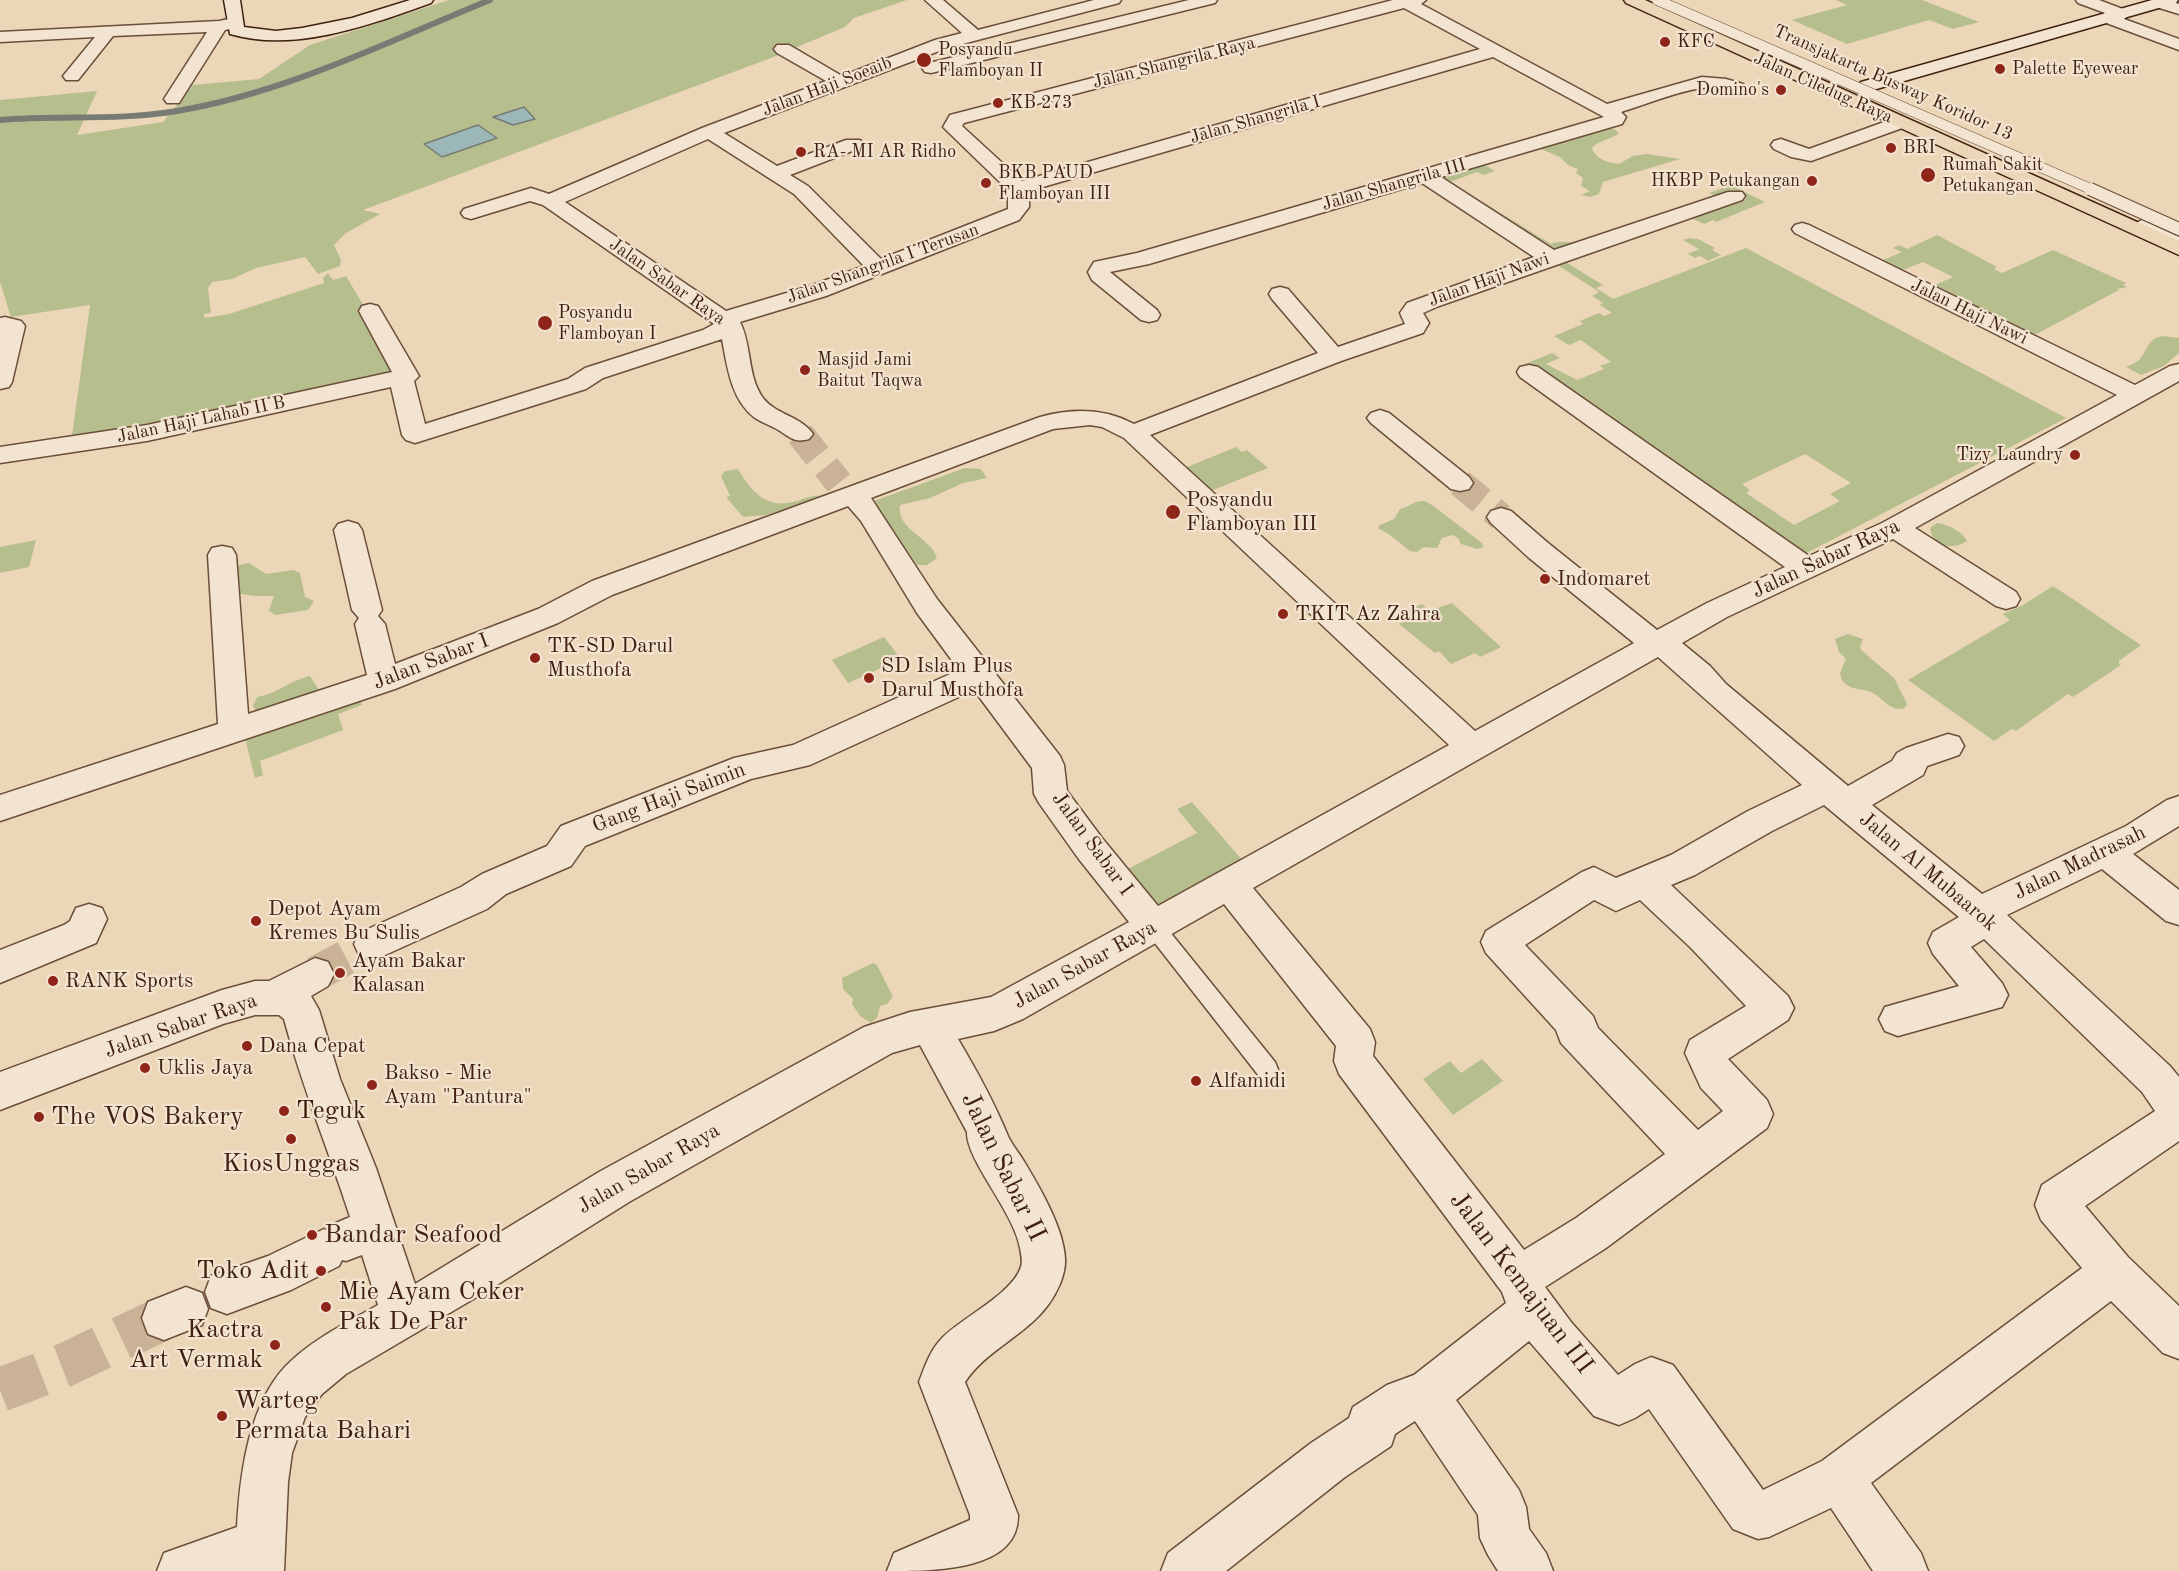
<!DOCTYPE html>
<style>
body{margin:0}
canvas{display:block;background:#ebd6b7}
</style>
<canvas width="2179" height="1571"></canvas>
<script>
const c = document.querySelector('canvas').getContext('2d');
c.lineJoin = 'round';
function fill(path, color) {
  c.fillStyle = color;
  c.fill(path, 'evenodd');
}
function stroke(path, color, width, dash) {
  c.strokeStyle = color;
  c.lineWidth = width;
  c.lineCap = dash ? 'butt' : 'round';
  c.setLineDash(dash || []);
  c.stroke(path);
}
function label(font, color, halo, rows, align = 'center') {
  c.font = font + ' "Old Standard TT",serif';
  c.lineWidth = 4.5;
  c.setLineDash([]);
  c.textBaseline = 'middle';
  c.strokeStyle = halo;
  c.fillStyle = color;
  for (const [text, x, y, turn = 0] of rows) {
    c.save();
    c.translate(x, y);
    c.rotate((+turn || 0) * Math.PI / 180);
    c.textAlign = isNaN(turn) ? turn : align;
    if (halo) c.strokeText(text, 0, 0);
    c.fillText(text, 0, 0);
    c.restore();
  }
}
const green = new Path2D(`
 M 449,0 L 907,0 L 854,18 L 845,27 L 771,58 L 363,210 L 380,214 L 346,233 L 334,245 L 341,260 L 340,266 L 318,274 L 305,257 L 256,268 L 232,279 L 212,282 L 208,288 L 211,313 L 204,314 L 204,318 L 229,314 L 324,283 L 323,278 L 328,273 L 333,280 L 346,276 L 405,375 L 71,443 L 90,305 L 11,317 L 0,282 L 0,100 L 97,91 L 77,135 L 163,122 L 193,85 L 259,79 L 310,45 Z
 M 1836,0 L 1922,0 L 1979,22 L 1953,29 L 1929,20 L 1847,44 L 1792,20 L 1847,5 Z
 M 1608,128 L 1616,130 L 1619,134 L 1596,144 L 1592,148 C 1595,159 1609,163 1619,164 L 1633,156 L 1647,154 L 1680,159 L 1603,182 L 1599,194 L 1590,197 L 1581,195 L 1590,191 L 1581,186 L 1583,178 L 1576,173 L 1578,169 L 1568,165 L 1560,157 L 1541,149 Z
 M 1483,164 L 1495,171 L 1483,175 L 1477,172 L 1450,182 L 1551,244 C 1561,240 1568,244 1577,241 L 1582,244 L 1552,250 L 1437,179 Z
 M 1726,183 L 1765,202 L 1716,222 L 1713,220 L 1704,224 L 1691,218 L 1746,199 L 1744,194 L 1729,191 L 1715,196 L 1709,193 L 1723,188 L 1719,186 Z
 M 1937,235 L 1997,267 L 1994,269 L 2002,273 L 2053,250 L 2126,283 L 2123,285 L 2127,287 L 2117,289 L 2119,290 L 2031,337 L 1931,287 L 1953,277 L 1923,262 L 1903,270 L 1883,260 L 1902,252 L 1893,248 L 1899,245 L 1907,249 Z
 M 1689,238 L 1698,239 L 1715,248 L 1712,250 L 1721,255 L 1708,261 L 1700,256 L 1695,258 L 1688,254 L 1699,249 L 1683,240 Z
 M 1746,248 L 2066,418 L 1799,557 L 1525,364 L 1552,353 L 1560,358 L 1546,364 L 1577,380 L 1604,369 L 1600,366 L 1611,362 L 1581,340 L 1569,345 L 1554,336 L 1583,324 L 1580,321 L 1599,313 L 1604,316 L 1612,313 L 1600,305 L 1603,303 L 1592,296 L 1599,292 L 1556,264 L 1564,261 L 1603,285 L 1596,288 L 1613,299 ZM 1805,454 L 1851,483 L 1830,494 L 1840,501 L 1794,525 L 1746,493 L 1750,490 L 1742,484 Z
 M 2162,336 L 2179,338 L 2179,353 L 2164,366 L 2141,375 L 2126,367 C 2130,365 2136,363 2139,360 C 2148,350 2147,339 2162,336 Z
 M 1236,447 L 1242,452 L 1247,450 L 1268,468 L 1211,491 L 1185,468 Z
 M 965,468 L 981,469 L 987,478 L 963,483 L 930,498 L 900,505 C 896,530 931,537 937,558 L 927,565 L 917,565 L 874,505 L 874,501 Z
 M 738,469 C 752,493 768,510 797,501 C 806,498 815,494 824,496 L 817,500 L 765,515 L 743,517 L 726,497 L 730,496 L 721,476 L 725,471 Z
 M 1424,501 L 1432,505 L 1482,543 L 1483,547 L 1477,549 L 1461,544 L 1458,538 L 1452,535 L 1442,538 L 1437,548 L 1424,547 L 1417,552 L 1410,551 L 1390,535 L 1378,528 L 1380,525 L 1394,519 L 1400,509 C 1409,507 1415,500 1424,501 Z
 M 1937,523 C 1947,524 1963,532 1967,541 C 1953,551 1932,546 1930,528 Z
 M 36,540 L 29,567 L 0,573 L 0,547 Z
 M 249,563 L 266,574 L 294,570 L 300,573 L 305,597 L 314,601 L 308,610 L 275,615 L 269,610 L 274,596 L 254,596 L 236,593 L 236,566 Z
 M 2053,586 C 2083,605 2111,626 2141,645 L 2119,661 L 2119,664 L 2121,665 L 2073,697 L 2068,694 L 2016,731 L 2012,729 L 1994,741 L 1908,680 L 2010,620 L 2003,614 L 2023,605 Z
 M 1452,603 L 1501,647 L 1480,657 L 1475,653 L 1451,664 L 1439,651 L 1435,653 L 1399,624 L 1403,622 L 1397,616 L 1422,604 L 1429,611 Z
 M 1848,634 L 1863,639 L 1860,647 L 1861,650 L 1894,678 L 1907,704 L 1905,708 C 1890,713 1884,698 1871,692 C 1863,689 1854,690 1847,685 C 1842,682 1841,678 1840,673 L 1846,659 L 1839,652 L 1835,639 Z
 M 884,637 L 901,659 L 848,683 L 832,660 Z
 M 310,676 L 319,690 L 315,694 L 274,708 L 256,711 L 253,706 L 257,697 C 278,694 290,680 310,676 Z
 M 360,698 L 362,705 L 338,714 L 343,730 L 260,761 L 263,775 L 255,778 L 245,738 Z
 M 1192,802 L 1243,861 L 1157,907 L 1126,870 L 1197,833 L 1177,809 Z
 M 873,963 L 877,965 L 893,997 L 887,1004 L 880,1006 L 877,1018 L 871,1023 L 860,1016 L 852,1004 L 853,999 L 843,989 L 842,978 Z
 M 1482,1059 L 1503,1081 L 1453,1115 L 1423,1079 L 1450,1061 L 1461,1073 Z`);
const water = new Path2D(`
 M 524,107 L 535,119 L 513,125 L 493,117 Z
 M 478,125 L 497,138 L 442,157 L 424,144 Z`);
const stream = new Path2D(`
 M 0,120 C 59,115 119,121 177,111 C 286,93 389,41 490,0`);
const streetTunnelFar2 = new Path2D(`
 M 800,434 L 839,483
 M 1460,483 L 1501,517`);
const streetTunnelFar1 = new Path2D(`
 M 315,974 L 372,944`);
const streetTunnel = new Path2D(`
 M 0,1390 L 65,1365 L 164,1318`);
const lane = new Path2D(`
 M 2142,220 L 2179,237 L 2179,244 L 2138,225 L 2136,223 Z
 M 1154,919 L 1161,921 L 1275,1062 L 1278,1069 L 1275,1076 L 1267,1079 L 1259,1076 L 1147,933 L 1144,927 L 1147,921 Z`);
const street = new Path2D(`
 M 925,0 L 943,0 L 978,30 L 1094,0 L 1121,0 L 1119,3 L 947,48 L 724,133 L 777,166 L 846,140 L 860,140 L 863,144 L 860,148 L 790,175 L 808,186 L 881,259 L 1008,209 L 1008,190 L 943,127 L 950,115 L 1393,0 L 1426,0 L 1421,4 L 1607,104 L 1702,77 L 1726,79 L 1743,84 L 1746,88 L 1743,92 C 1730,95 1716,86 1702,88 C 1675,92 1647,104 1621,112 L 1626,117 L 1622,124 L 1441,177 L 1554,250 L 1728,192 L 1742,192 L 1745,196 L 1742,200 L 1439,306 L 1423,313 L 1429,323 L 1423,333 L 1341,361 L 1150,435 L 1475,731 L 1634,643 L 1528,557 L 1491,523 L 1487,517 L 1491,511 L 1501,508 L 1511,511 L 1548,543 L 1657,630 L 1707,603 L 1785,567 L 1520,377 L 1517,372 L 1520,367 L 1529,365 L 1538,367 L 1809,556 L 1882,523 L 2117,395 L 1795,233 L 1792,229 L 1795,225 L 1802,223 L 1809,225 L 2135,385 L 2170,366 L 2179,364 L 2179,381 L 1915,528 L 2016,592 L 2020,599 L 2016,606 L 2006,609 L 1996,606 L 1893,539 L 1727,617 L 1682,643 L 1710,666 L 1726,684 L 1848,786 L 1892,761 L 1897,753 L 1906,748 L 1948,734 L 1959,737 L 1964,746 L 1959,755 L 1927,766 L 1923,775 L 1872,805 L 1982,894 L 2126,826 L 2167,800 L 2179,796 L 2179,826 L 2133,854 L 2179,890 L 2179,925 L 2166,921 L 2102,869 L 2007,915 L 2170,1066 L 2179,1077 L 2179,1141 L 2085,1206 L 2128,1257 L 2179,1306 L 2179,1359 L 2163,1353 L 2111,1301 L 1871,1483 L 1921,1553 L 1928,1571 L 1873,1571 L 1831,1508 L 1769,1537 L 1758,1539 L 1733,1529 L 1649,1409 L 1635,1418 L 1619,1425 L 1594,1416 L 1529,1341 L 1456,1400 L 1519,1490 L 1526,1507 L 1529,1529 L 1546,1553 L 1553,1571 L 1498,1571 L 1488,1555 L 1480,1538 L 1478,1515 L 1415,1421 L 1395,1434 L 1391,1446 L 1345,1477 L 1226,1571 L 1161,1571 L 1168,1553 L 1311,1443 L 1349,1418 L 1353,1407 L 1387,1385 L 1414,1375 L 1506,1303 L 1502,1292 L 1339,1074 L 1334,1061 L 1336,1046 L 1224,904 L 1023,1019 L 994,1031 L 958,1039 C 977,1071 994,1102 1008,1136 C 1012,1145 1020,1154 1025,1163 C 1040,1188 1064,1229 1065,1259 C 1066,1274 1057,1293 1048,1305 C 1025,1336 986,1350 965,1382 L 1018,1515 C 1019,1571 935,1571 887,1571 L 894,1553 L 970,1520 L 970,1515 L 919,1382 C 925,1366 930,1350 943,1337 C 962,1318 1013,1293 1021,1267 C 1023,1261 1021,1254 1020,1248 C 1014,1212 966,1160 967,1132 L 920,1045 L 892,1053 L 629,1202 L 492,1288 L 346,1374 L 322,1394 L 305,1417 L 292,1453 L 288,1482 L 284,1571 L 157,1571 L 164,1553 L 237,1527 C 240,1473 249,1398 292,1360 C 317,1337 348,1322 378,1305 L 362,1255 L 346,1261 L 342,1260 L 339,1266 L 291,1290 L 227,1314 L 211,1308 L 205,1292 L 211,1276 L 268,1256 L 324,1229 L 328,1231 L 331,1225 L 350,1217 C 329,1151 302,1087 284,1019 L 279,1015 L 255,1015 L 223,1024 L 0,1110 L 0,1072 L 222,990 L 255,981 L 269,981 L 315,958 L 328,962 L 334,974 L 328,986 L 311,996 L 319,1010 L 340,1079 L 376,1168 L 415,1284 L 599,1172 L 864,1027 L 910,1012 L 991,997 L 1129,922 L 1078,858 L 1039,803 L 1034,794 L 1032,768 L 974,690 L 810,765 L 751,779 L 585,846 L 571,866 L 506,894 L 487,909 L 385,955 L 372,960 L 359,955 L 354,944 L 359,933 L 461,887 L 482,874 L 547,846 L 561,826 L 734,758 L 793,745 L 959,670 L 917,613 L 861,521 L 848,506 L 612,595 L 558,623 L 395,689 L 0,821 L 0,795 L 218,724 L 208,555 L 212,548 L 222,546 L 232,548 L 236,555 L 248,714 L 367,675 L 355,624 L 359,618 L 352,610 L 334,530 L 338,524 L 348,521 L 358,524 L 362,530 L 382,610 L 378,616 L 385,624 L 395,664 L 538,609 L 592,581 L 1040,417 C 1073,408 1104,408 1134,424 L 1318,353 L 1272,299 L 1269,294 L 1272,289 L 1280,287 L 1288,289 L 1338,347 L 1405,324 L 1400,313 L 1407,303 L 1534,257 L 1422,183 L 1149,264 L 1110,272 L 1157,310 L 1160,315 L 1157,320 L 1149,322 L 1141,320 L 1092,280 L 1088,272 L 1094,262 L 1137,253 L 1604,117 L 1493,57 L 1029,191 L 1029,207 L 1019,220 L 826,296 L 740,322 C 752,345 747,376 763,398 C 776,415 801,416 813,434 L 809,439 C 795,443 791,438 780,431 C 772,426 763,423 755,418 C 731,400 727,366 722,339 L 603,378 L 586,389 L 415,443 L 406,440 L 402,435 L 391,387 L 147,441 L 0,463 L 0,447 L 147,425 L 392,372 L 359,311 L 362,306 L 370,304 L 378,306 L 381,311 L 419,376 L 414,381 L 425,424 L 568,379 L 585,368 L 703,330 L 714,324 L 543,205 L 530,201 L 471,219 L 464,217 L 461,213 L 464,209 L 531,188 L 549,194 L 702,128 L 826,81 L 777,53 L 774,49 L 777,45 L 789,45 L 842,76 L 935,40 L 962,33 ZM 1404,8 L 1480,49 L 1022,181 L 962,126 L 964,123 ZM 708,139 L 794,194 L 864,266 L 810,286 L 726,311 L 565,202 ZM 1090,425 L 1102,427 L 1124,438 L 1449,745 L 1158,906 L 1102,838 L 1067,791 L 1064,765 L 1060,756 L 937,599 L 871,498 L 1053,429 ZM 1658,657 L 1802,785 L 1748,811 L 1671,855 L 1616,878 L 1594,867 L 1582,872 L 1486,931 L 1481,942 L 1486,953 L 1556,1030 L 1561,1043 L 1665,1154 L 1576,1218 L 1524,1250 L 1373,1056 L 1375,1042 L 1370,1029 L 1253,888 ZM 1824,805 L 1959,917 L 1933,932 L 1928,943 L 1933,954 L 1959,986 L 1885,1007 L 1879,1019 L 1885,1031 L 1898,1036 L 2002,1007 L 2008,995 L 2002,983 L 1971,947 L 1984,939 L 2142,1092 L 2155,1111 L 2042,1185 L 2035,1205 L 2041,1220 L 2082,1268 L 1822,1461 L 1763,1490 L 1673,1365 L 1651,1357 L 1635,1364 L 1618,1375 L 1571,1322 L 1545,1287 L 1606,1248 L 1767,1128 L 1773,1114 L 1767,1100 L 1728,1059 L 1788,1020 L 1794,1008 L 1788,996 L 1671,885 L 1695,875 L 1772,831 ZM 1594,900 L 1616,911 L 1640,900 L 1691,948 L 1746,1006 L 1690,1040 L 1685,1053 L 1701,1088 L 1723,1111 L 1698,1130 L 1598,1028 L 1593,1016 L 1525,945 Z
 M 1189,0 L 1217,0 L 1215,3 L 931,73 L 925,72 L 922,68 L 925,64 Z
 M 2076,0 L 2099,0 L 2128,11 L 2130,14 L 2124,19 L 2179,39 L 2179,50 L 2101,21 L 2099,18 L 2105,13 L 2078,3 Z
 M 2153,0 L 2166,0 L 2179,4 L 2179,14 L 2153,6 L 2151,3 Z
 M 234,18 L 242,23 L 240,27 L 225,30 L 179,103 L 167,103 L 164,99 L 207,32 L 113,36 L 78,80 L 66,80 L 63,76 L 95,37 L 0,42 L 0,32 L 219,21 Z
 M 1898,117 L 1905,119 L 1907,123 L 1905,127 L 1811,161 L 1791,157 L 1774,149 L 1771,145 L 1774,141 L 1781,139 L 1809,149 Z
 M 5,317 L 21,321 L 25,326 L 12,382 L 9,387 L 0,389 L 0,318 Z
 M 1380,410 L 1389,413 L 1469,477 L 1473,483 L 1469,489 L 1460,491 L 1451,489 L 1371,423 L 1367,418 L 1371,413 Z
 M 89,904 L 102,908 L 107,919 L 96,943 L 0,983 L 0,950 L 64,925 L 70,921 L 76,908 Z
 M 186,1287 L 202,1293 L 208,1309 L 202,1325 L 164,1340 L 148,1334 L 142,1318 L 148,1302 Z`);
const secondary = new Path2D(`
 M 224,0 L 240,0 L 244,27 L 276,31 L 302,28 L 352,18 L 410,0 L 433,0 L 431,3 C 369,25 295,53 230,34 Z
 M 2152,0 L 2178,0 L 2176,3 L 1873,90 L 1861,90 L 1858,86 L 1861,82 Z`);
const primary = new Path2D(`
 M 1624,0 L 1645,0 L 2179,241 L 2179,255 L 1626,3 Z`);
const laneBridgeFar1 = new Path2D(`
 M 1657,0 L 2093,190`);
const laneBridge = new Path2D(`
 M 2090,189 L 2179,229`);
const markers = [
 [1665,42,6,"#8f2418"],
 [924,60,8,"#8f2418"],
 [2000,69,6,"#8f2418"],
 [1781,90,6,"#8f2418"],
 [998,103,6,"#8f2418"],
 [1891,148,6,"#8f2418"],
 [801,152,6,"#8f2418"],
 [1928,175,8,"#8f2418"],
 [1812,181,6,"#8f2418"],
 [986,183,6,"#8f2418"],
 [545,323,8,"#8f2418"],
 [805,370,6,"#8f2418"],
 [2075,455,6,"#8f2418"],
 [1173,512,8,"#8f2418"],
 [1545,579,6,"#8f2418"],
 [1283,614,6,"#8f2418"],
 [535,658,6,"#8f2418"],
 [869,678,6,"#8f2418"],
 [256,921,6,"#8f2418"],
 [340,973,6,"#8f2418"],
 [53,981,6,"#8f2418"],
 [247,1046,6,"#8f2418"],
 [145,1068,6,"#8f2418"],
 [1196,1081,6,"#8f2418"],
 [372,1085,6,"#8f2418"],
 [284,1111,6,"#8f2418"],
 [39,1117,6,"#8f2418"],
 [291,1139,6,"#8f2418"],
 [312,1235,6,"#8f2418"],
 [321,1271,6,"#8f2418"],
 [326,1307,6,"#8f2418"],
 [275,1345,6,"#8f2418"],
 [222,1416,6,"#8f2418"]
];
const farPoinames = [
 ["KFC",1677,42],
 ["Posyandu",938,50],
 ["Flamboyan II",938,71],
 ["Palette Eyewear",2012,69],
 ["Domino's",1769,90,"right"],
 ["KB 273",1010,103],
 ["BRI",1903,148],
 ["RA- MI AR Ridho",813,152],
 ["Rumah Sakit",1942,165],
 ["Petukangan",1942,186],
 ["BKB PAUD",998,173],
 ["Flamboyan III",998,194],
 ["HKBP Petukangan",1800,181,"right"],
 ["Posyandu",558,313],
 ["Flamboyan I",558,334],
 ["Masjid Jami",817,360],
 ["Baitut Taqwa",817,381],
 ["Tizy Laundry",2063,455,"right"]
];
const farStreetnames = [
 ["Jalan Shangrila Raya",1174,63,-14],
 ["Transjakarta Busway Koridor 13",1893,83,24],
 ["Jalan Haji Soeaib",827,87,-21],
 ["Jalan Ciledug Raya",1823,88,24],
 ["Jalan Shangrila I",1255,120,-16],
 ["Jalan Shangrila III",1394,185,-16],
 ["Jalan Shangrila I Terusan",883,264,-20],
 ["Jalan Haji Nawi",1489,280,-20],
 ["Jalan Sabar Raya",667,282,35],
 ["Jalan Haji Nawi",1969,312,26],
 ["Jalan Haji Lahab II B",201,420,-12]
];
const poiNames = [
 ["Posyandu",1186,500],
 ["Flamboyan III",1186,524],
 ["Indomaret",1557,579],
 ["TKIT Az Zahra",1295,614],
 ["TK-SD Darul",547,646],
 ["Musthofa",547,670],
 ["SD Islam Plus",881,666],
 ["Darul Musthofa",881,690],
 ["Depot Ayam",268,909],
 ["Kremes Bu Sulis",268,933],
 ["Ayam Bakar",352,961],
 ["Kalasan",352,985],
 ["RANK Sports",65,981],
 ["Dana Cepat",259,1046],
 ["Uklis Jaya",157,1068],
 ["Bakso - Mie",384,1073],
 ["Ayam \"Pantura\"",384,1097],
 ["Alfamidi",1208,1081]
];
const streetNames = [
 ["Jalan Sabar Raya",1826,559,-25],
 ["Jalan Sabar I",431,662,-21],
 ["Gang Haji Saimin",669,798,-21],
 ["Jalan Sabar I",1092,844,54],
 ["Jalan Madrasah",2080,863,-26],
 ["Jalan Al Mubaarok",1928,872,40],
 ["Jalan Sabar Raya",1085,965,-29],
 ["Jalan Sabar Raya",181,1026,-19],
 ["Jalan Sabar Raya",649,1169,-30]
];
const nearPoinames = [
 ["Teguk",296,1111],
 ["The VOS Bakery",51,1117],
 ["KiosUnggas",291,1164,"center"],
 ["Bandar Seafood",324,1235],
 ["Toko Adit",309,1271,"right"],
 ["Mie Ayam Ceker",338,1292],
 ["Pak De Par",338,1322],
 ["Kactra",263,1330,"right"],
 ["Art Vermak",263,1360,"right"],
 ["Warteg",234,1401],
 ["Permata Bahari",234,1431]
];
const nearStreetnames = [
 ["Jalan Sabar II",1003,1167,64],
 ["Jalan Kemajuan III",1521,1283,53]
];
fill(green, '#b7be8e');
fill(water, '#9cb7b8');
stroke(water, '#777b74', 1.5);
stroke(stream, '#777b74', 6);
stroke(streetTunnelFar2, '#c9b295', 28, [28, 14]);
stroke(streetTunnelFar1, '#c9b295', 35, [35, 18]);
stroke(streetTunnel, '#c9b295', 44, [44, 22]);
stroke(lane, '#6b4e39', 3);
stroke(street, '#6b4e39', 3);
stroke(secondary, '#40210f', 3);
stroke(primary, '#40210f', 3);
fill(lane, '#f2e4d0');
fill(street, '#f2e4d0');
fill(secondary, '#f2e4d0');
fill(primary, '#ebd6b7');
stroke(laneBridgeFar1, '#6b4e39', 11, []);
stroke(laneBridge, '#6b4e39', 14, []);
stroke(laneBridgeFar1, '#f2e4d0', 10);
stroke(laneBridge, '#f2e4d0', 12);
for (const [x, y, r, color] of markers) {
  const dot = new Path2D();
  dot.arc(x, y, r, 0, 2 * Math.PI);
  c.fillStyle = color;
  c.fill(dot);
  stroke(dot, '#f2e4d0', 2);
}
label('18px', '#40210f', '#f2e4d0', farPoinames, 'left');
label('18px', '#40210f', '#f2e4d0', farStreetnames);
label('21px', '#40210f', '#f2e4d0', poiNames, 'left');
label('21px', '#40210f', '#f2e4d0', streetNames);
label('26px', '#40210f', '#f2e4d0', nearPoinames, 'left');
label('26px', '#40210f', '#f2e4d0', nearStreetnames);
</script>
